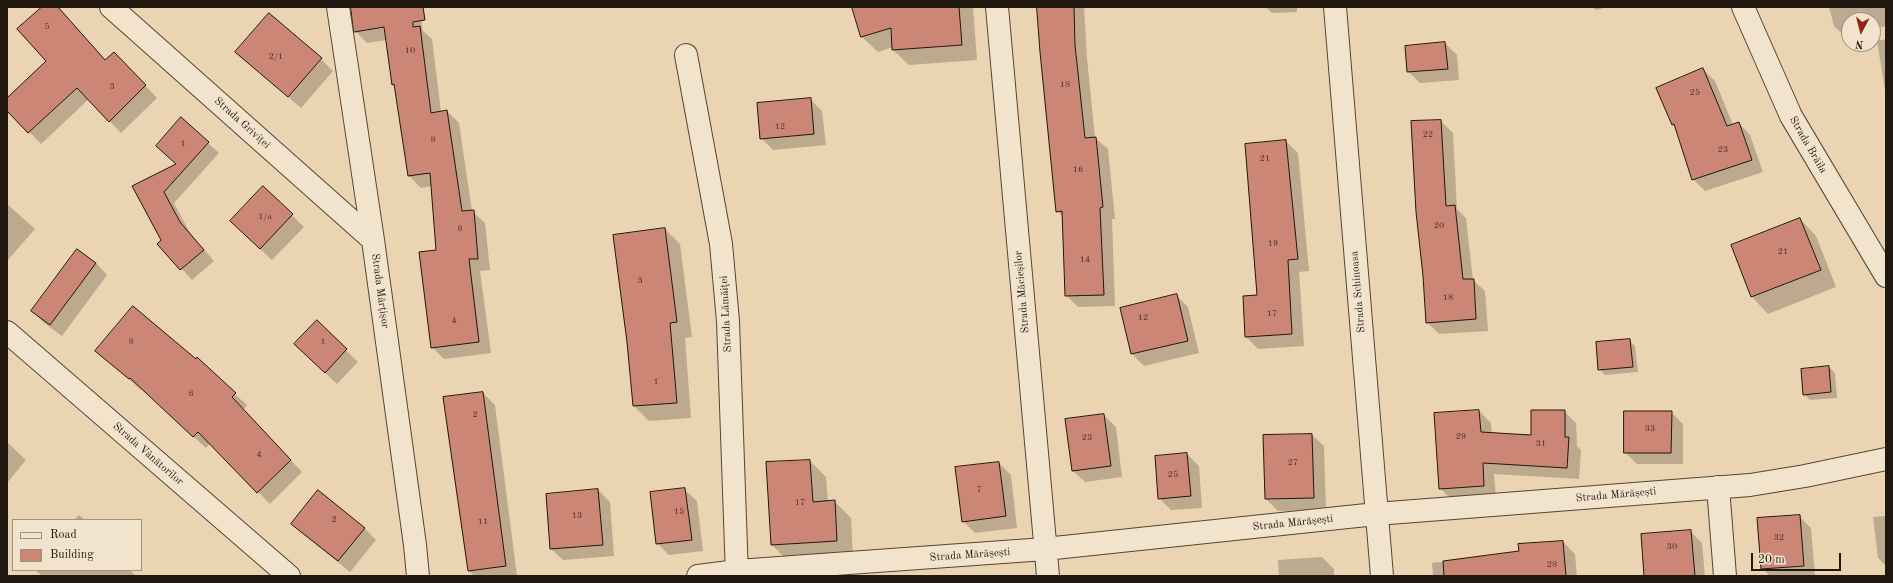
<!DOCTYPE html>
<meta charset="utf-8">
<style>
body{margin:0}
#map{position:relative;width:1893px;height:583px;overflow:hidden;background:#ebd4b2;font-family:"Old Standard TT",serif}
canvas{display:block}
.frame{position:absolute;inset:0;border:8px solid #20170e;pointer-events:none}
.legend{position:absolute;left:12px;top:519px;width:130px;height:52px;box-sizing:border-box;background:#f2e3cd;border:1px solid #9e9181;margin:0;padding:5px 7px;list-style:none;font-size:12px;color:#20170e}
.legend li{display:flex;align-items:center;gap:8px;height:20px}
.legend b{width:20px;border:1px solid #9e9181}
.north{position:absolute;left:1841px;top:12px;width:40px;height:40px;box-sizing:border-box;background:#f2e3cd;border:1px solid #9e9181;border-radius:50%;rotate:187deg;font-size:11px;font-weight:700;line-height:16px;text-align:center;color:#20170e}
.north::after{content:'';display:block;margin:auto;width:14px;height:18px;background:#8f2418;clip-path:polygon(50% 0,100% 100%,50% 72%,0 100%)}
.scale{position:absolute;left:1751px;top:553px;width:90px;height:18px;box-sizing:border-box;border:2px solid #20170e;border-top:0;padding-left:5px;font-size:12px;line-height:14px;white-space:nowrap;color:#20170e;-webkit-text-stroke:3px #f2e3cd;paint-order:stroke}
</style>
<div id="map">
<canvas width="1893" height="583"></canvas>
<div class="frame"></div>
<ul class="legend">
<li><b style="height:5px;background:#f2e3cd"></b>Road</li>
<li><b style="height:11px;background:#cc8676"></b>Building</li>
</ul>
<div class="north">N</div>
<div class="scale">20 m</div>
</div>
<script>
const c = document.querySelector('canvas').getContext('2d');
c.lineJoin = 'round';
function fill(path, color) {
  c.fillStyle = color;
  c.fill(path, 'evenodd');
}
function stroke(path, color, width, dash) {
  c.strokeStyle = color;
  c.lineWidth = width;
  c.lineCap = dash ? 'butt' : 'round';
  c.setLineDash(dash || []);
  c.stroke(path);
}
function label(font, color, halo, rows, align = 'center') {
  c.font = font + ' "Old Standard TT",serif';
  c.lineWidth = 3;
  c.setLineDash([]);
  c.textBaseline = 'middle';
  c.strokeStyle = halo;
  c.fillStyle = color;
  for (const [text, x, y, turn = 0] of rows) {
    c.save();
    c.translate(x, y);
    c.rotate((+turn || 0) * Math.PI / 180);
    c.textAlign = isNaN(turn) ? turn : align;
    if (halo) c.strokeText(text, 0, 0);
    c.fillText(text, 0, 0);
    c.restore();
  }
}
const shadow = new Path2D(`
 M 44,7 L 58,7 L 106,61 L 126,65 L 157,98 L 121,133 L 89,99 L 41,144 L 7,109 L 7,100 L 47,61 Z
 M 362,7 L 415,7 L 420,12 L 423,31 L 432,39 L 441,112 L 447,111 L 459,123 L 472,211 L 485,223 L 490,270 L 480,271 L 491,353 L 444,359 L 432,347 L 437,251 L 432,186 L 421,188 L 409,176 L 396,87 L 393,84 L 387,40 L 367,43 L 355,31 Z
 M 856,7 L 973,7 L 977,60 L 909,65 L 893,50 L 893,47 L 878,52 L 862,37 L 853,8 Z
 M 1038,7 L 1084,7 L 1087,58 L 1095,138 L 1108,149 L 1115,219 L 1112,219 L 1115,306 L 1078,307 L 1066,295 L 1063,217 L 1057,211 Z
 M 1266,7 L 1297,7 L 1297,12 L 1272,13 Z
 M 1593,7 L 1607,7 L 1596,10 Z
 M 1829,7 L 1886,7 L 1886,26 L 1873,30 L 1873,20 L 1849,20 L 1849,37 L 1846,37 L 1834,26 Z
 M 1886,39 L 1886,96 L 1877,41 Z
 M 1445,43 L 1457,55 L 1459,80 L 1420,83 L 1408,71 Z
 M 236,52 L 321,59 L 333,71 L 301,108 Z
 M 1703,69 L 1715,81 L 1733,125 L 1739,123 L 1750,135 L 1763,172 L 1705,191 L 1693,179 L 1676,127 L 1672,124 Z
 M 810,99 L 822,111 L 826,145 L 773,150 L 761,138 Z
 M 181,119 L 219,153 L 174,203 L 190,233 L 214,261 L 192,280 L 159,244 L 163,240 L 134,187 L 177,164 Z
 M 1441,121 L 1453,133 L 1457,209 L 1466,218 L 1473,280 L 1485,291 L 1488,331 L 1439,334 L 1427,322 Z
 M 1286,141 L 1298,153 L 1309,271 L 1299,272 L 1304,346 L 1258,349 L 1246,337 L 1258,296 Z
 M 263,187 L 304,227 L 272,260 L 243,233 Z
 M 7,204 L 35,229 L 7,261 Z
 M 1800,219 L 1816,236 L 1836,287 L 1768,314 L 1752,297 L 1732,246 Z
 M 665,229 L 680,244 L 692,337 L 685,338 L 691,418 L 649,421 L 634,406 L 628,342 Z
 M 96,263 L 107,275 L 62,336 L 44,323 L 32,311 Z
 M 1177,296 L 1188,307 L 1199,353 L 1144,366 L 1132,354 L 1121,308 Z
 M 317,322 L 358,362 L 337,384 L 308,356 Z
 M 1629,340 L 1635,346 L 1638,372 L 1605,375 L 1599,369 Z
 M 97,351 L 196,360 L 247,405 L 243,410 L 302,472 L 270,504 L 210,443 L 206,448 L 142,389 L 141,390 Z
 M 1829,367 L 1835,373 L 1837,398 L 1810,400 L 1804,394 Z
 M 483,393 L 495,405 L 517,576 L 474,576 L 469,571 Z
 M 1479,411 L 1491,423 L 1492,434 L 1532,436 L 1564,411 L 1576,423 L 1577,446 L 1581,450 L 1579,479 L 1494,474 L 1496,497 L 1452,500 L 1440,488 Z
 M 1671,412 L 1683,424 L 1683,464 L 1637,464 L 1625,452 Z
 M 1104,415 L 1116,427 L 1122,477 L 1085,482 L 1073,471 Z
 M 1312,435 L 1324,446 L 1326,510 L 1278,511 L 1266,499 L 1264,436 Z
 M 7,442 L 26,460 L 7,483 Z
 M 1187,454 L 1199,466 L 1202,508 L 1171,510 L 1159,498 Z
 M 810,461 L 826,477 L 828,502 L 834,501 L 851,518 L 853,558 L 788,561 L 772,545 Z
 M 999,463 L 1011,475 L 1017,528 L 975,533 L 963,521 Z
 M 598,490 L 610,502 L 614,556 L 563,560 L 551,549 Z
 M 685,490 L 697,501 L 703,551 L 669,555 L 657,543 Z
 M 79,515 L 85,520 L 74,520 Z
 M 1799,516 L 1811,528 L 1815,576 L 1770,576 L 1762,568 Z
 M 1886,516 L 1886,566 L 1878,558 L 1873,517 Z
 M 292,524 L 364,528 L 376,540 L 350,572 L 304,535 Z
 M 1690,531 L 1702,543 L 1705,576 L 1645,576 Z
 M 1563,542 L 1575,554 L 1577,576 L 1433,576 L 1432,563 L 1520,552 Z
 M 1322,557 L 1334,569 L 1334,576 L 1279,576 L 1278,560 Z
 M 35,570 L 130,570 L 136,576 L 42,576 Z`);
const building = new Path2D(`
 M 42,7 L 58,7 L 105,60 L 114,52 L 146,85 L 109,122 L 77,88 L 28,133 L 7,111 L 7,98 L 46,61 L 17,29 Z
 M 351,7 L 423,7 L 425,20 L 413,22 L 413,27 L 420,26 L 431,113 L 447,110 L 462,211 L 474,210 L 478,259 L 469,259 L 479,342 L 431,348 L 419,252 L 436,250 L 430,173 L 408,176 L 394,84 L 392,85 L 384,27 L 354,32 Z
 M 852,7 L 959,7 L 962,45 L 892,50 L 891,28 L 861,37 Z
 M 1037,7 L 1074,7 L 1075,45 L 1085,138 L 1096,137 L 1103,207 L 1100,208 L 1104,295 L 1065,296 L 1062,211 L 1056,212 L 1040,52 Z
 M 269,13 L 322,58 L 288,97 L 235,52 Z
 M 1445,42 L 1448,69 L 1407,72 L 1405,46 Z
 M 1703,68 L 1727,126 L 1739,122 L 1752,160 L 1692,180 L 1674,124 L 1672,125 L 1656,88 Z
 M 811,98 L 814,134 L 760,139 L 757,103 Z
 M 181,117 L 209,142 L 164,192 L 180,222 L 204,250 L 180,270 L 157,244 L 161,240 L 132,186 L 176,164 L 156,146 Z
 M 1441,120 L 1446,206 L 1455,205 L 1463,279 L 1474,279 L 1476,319 L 1426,323 L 1423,276 L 1416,212 L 1411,121 Z
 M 1286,140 L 1298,259 L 1288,260 L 1292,334 L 1245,337 L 1243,296 L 1257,295 L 1245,144 Z
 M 263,186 L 293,214 L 260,249 L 230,221 Z
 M 1800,218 L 1821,270 L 1751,297 L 1731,245 Z
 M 665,228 L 677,322 L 670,323 L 677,403 L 633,406 L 627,342 L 613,235 Z
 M 77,249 L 96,263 L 50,325 L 31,311 Z
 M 1177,294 L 1188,341 L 1131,354 L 1120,308 Z
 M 133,306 L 196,359 L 197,357 L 236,393 L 232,397 L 291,460 L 257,493 L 198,432 L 193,437 L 130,378 L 129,379 L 95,351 Z
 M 317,320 L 347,349 L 325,373 L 294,344 Z
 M 1630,339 L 1633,367 L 1598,370 L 1596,342 Z
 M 1829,366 L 1831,392 L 1803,395 L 1801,369 Z
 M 483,392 L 506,566 L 468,571 L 443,397 Z
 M 1479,410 L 1481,432 L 1531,435 L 1531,410 L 1565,410 L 1565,437 L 1569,437 L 1567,468 L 1483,463 L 1484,486 L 1439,489 L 1434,413 Z
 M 1624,411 L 1672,411 L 1671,453 L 1624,453 Z
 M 1104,414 L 1111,466 L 1072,471 L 1065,419 Z
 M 1312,434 L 1314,498 L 1265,499 L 1263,435 Z
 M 1187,453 L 1191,496 L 1158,499 L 1155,456 Z
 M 810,460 L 813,502 L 835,500 L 837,541 L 771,545 L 766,462 Z
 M 999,462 L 1006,516 L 962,522 L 955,467 Z
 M 685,488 L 692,540 L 656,544 L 650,492 Z
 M 598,489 L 603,545 L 550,549 L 546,494 Z
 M 318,490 L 365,528 L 338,561 L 291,524 Z
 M 1800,515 L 1804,566 L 1761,569 L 1757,518 Z
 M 1691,530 L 1695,576 L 1644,576 L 1641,534 Z
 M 1563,541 L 1566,576 L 1444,576 L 1443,561 L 1519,551 L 1518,544 Z`);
const minor = new Path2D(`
 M 111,7 L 373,240
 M 338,7 L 373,240 L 415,545 L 418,576
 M 997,7 L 1048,576
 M 1335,7 L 1382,576
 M 1743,7 L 1791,116 L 1886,276
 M 686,55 L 721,244 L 728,321 L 737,576
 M 7,332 L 289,576
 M 1718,487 L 1725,576
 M 698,576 L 737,571 L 1045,549 L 1376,514 L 1750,485 L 1805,476 L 1886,459`);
const numberNames = [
 ["5",47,27],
 ["10",410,51],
 ["2/1",276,57],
 ["18",1065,85],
 ["3",112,87],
 ["25",1695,93],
 ["12",780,127],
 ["22",1428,135],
 ["8",433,140],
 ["1",183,144],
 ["23",1723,150],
 ["21",1265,159],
 ["16",1078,170],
 ["1/a",265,217],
 ["20",1439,226],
 ["6",460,229],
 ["19",1273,244],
 ["21",1783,252],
 ["14",1085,260],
 ["3",640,281],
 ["18",1448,298],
 ["17",1272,314],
 ["12",1143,318],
 ["4",454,321],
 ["8",131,342],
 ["1",323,342],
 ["1",656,382],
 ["6",191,394],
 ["2",475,415],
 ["33",1650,429],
 ["29",1461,437],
 ["23",1087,438],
 ["31",1541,444],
 ["4",259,455],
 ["27",1293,463],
 ["25",1173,475],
 ["7",979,490],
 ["17",800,503],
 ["15",679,512],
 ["13",577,516],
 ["2",334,520],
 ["11",483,522],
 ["32",1779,538],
 ["30",1672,547],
 ["28",1552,565]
];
const streetNames = [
 ["Strada Griviței",242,123,42],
 ["Strada Brăila",1808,145,60],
 ["Strada Mărțișor",380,291,82],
 ["Strada Măcieșilor",1022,292,-95],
 ["Strada Schinoasa",1358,292,-95],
 ["Strada Lămăiței",726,314,-93],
 ["Strada Vânătorilor",148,454,41],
 ["Strada Mărășești",1616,495,-5],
 ["Strada Mărășești",1293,523,-6],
 ["Strada Mărășești",970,555,-4]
];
fill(shadow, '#0003');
fill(building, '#cc8676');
stroke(building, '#20170e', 1);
stroke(minor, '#534637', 24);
stroke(minor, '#f2e3cd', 22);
label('9px', '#4b3328', null, numberNames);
label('11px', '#20170e', '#f2e3cd', streetNames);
</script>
